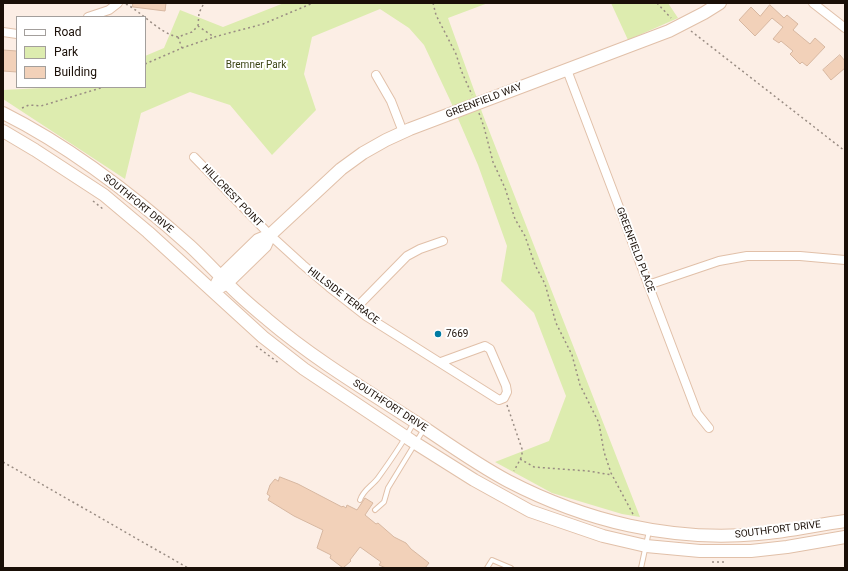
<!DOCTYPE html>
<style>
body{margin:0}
#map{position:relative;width:848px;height:571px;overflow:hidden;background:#fceee5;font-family:Roboto,sans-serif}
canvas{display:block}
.frame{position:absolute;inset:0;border:4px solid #1a0f07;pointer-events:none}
.legend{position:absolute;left:16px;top:16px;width:130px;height:72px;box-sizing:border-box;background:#fff;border:1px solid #a39f9c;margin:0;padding:5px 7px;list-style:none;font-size:12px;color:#1a0f07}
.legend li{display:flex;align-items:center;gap:8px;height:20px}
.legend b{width:20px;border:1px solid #a39f9c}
</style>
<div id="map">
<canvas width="848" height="571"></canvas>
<div class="frame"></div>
<ul class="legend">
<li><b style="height:5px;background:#fff"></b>Road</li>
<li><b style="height:11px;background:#ddecaf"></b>Park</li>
<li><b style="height:11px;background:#f2d1b9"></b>Building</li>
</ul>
</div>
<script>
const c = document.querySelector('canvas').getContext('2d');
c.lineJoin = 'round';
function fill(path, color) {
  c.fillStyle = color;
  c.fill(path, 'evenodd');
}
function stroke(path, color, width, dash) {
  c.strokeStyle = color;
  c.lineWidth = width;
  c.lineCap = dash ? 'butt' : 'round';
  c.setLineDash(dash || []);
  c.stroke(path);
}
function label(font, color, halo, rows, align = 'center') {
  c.font = font + ' Roboto,sans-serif';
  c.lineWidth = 4;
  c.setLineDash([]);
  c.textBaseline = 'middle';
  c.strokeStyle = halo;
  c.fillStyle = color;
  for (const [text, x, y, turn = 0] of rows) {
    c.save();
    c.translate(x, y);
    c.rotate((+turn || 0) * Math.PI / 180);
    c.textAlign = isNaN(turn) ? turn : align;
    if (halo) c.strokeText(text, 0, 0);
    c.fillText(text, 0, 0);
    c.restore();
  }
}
const green = new Path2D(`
 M 284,3 L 488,3 L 448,18 L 483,115 L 640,517 L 622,514 L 552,493 L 495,462 L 549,441 L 566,396 L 534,313 L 501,281 L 507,246 L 478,165 L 450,100 L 424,45 L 409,28 L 380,9 L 312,37 L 304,74 L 316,110 L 272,155 L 230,105 L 190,92 L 141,113 L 125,179 L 3,99 L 3,90 L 62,87 L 145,87 L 145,56 L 164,48 L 180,10 L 223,27 Z
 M 611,3 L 668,3 L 678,18 L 628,40 Z`);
const building = new Path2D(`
 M 133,3 L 166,3 L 165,11 L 133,7 Z
 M 770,5 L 784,18 L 787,15 L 798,24 L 793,30 L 810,44 L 815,38 L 825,47 L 807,66 L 802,62 L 800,64 L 790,54 L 793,51 L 781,41 L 779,43 L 773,39 L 783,27 L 772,18 L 755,36 L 739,20 L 751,7 L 760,16 Z
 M 3,50 L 17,51 L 17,72 L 3,71 Z
 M 840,55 L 845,61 L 845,68 L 831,80 L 823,70 Z
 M 280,477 L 298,484 L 342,507 L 343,506 L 346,508 L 347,505 L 357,510 L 365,498 L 373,503 L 365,515 L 376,524 L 378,523 L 394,537 L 406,543 L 411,549 L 429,563 L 425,568 L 386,568 L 379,565 L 381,562 L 360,547 L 350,560 L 351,561 L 343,568 L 330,558 L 331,555 L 317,548 L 323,530 L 294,516 L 268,500 L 270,496 L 267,494 L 270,485 L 275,479 L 278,481 Z`);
const path = new Path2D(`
 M 433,3 L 436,15 L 456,54 L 461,70 L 472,95
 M 657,3 L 671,18
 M 126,4 C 143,13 159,33 178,37 L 192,32 L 198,26 L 214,37 L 263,24 L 313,3
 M 198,26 L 199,13 L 204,3
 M 691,31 L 845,151
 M 178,37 L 182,48
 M 145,64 L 182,48 L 214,37
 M 22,108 L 29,105 L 41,106 L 104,87
 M 479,113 L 484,127 L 493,162 L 505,188 L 515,219 L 525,236 L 535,265 L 545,284 L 556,323 L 572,355 L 580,385 L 599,423 L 604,452 L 611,473 L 634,516
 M 93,201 L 103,209
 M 256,346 L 280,364
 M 507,405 L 522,449 L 522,456 L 514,471
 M 520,459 L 534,467 L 588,471 L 612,475
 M 3,462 L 188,568
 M 712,562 L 726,562`);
const lane = new Path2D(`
 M 360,500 C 363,490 372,486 378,478 C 391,460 404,442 414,422
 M 375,510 L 384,502 L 388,488 L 424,429
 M 487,568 L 492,560 L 511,568
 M 641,568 L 649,531`);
const street = new Path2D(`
 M 813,3 L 845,28
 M 88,17 L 109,10 L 118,3
 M 3,32 L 17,34
 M 567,70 L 697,413 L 709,428
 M 376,75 L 391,101 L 403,132
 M 194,157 L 270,235 L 303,265 L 329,287 L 366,316 L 499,400 L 504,398 L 507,392 L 506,386 L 490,349 L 485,346 L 441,362
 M 648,285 L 719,261 L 747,256 L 800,256 L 845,260
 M 356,308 L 407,256 L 420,249 L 443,241`);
const secondary = new Path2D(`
 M 3,113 C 71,147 133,195 190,246 C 203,258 215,271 228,284 C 240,297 254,308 268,320 C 314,359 366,390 417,423 C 447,443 476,464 508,481 C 585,521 671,542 758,534 C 787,532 816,525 845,521
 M 3,131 L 35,150 L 104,195 L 148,232 L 263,337 L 304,369 L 412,441 L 474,480 L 530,511 L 603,536 L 646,546 L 700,551 L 751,551 L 787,547 L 845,537
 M 217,283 L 221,276 L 258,240 L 270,235
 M 220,287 L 227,283 L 265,246 L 270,235 L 341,169 L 363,153 L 386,140 L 410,129 L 669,31 L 704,13 L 720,3`);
const markers = [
 [438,334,4,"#007aa2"]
];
const parkNames = [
 ["Bremner Park",256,65]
];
const streetNames = [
 ["GREENFIELD WAY",484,101,-21],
 ["HILLCREST POINT",232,196,46],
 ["SOUTHFORT DRIVE",138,204,39],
 ["GREENFIELD PLACE",635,250,69],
 ["HILLSIDE TERRACE",343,296,37],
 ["SOUTHFORT DRIVE",390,406,33],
 ["SOUTHFORT DRIVE",778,530,-7]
];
const poiNames = [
 ["7669",446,334]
];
fill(green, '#ddecaf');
fill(building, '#f2d1b9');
stroke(building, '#d7b7a0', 1);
stroke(lane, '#e1c0a9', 6);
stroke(street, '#e1c0a9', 10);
stroke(secondary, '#e1c0a9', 14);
stroke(path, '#998c83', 1.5, [2, 3]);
stroke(lane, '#fff', 4);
stroke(street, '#fff', 8);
stroke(secondary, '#fff', 12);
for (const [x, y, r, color] of markers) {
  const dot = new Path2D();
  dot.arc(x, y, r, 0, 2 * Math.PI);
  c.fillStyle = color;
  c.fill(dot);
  stroke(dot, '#fff', 1.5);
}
label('10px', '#3a4313', '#fff', parkNames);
label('10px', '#1a0f07', '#fff', streetNames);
label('10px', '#1a0f07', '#fff', poiNames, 'left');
</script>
